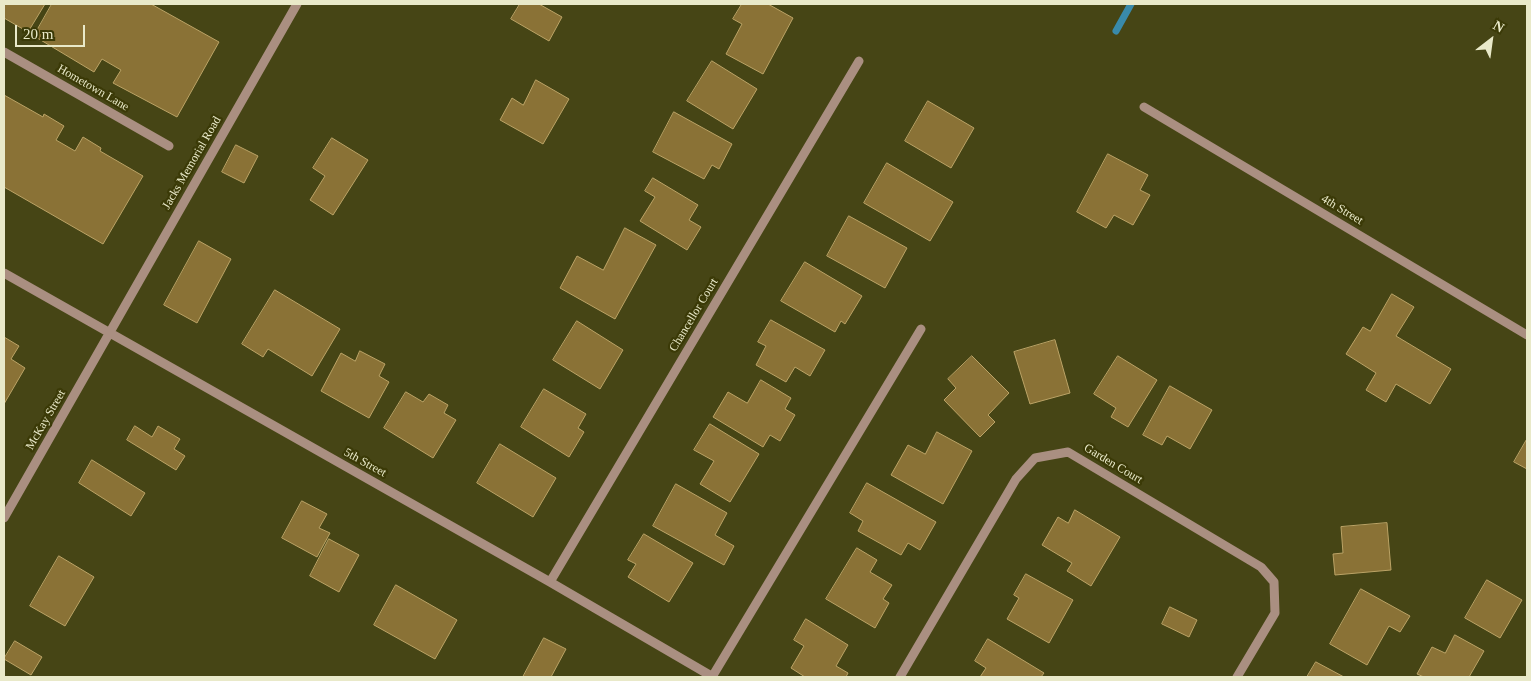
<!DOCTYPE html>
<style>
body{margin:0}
#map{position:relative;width:1531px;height:681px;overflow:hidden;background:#464515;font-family:"Times New Roman",serif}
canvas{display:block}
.frame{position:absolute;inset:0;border:5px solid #e9e9c9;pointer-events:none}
.north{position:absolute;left:1466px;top:15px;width:50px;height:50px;-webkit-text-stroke:4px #3b3a07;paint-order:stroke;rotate:30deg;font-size:14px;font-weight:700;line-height:20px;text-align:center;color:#e9e9c9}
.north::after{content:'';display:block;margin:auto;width:18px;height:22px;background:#e9e9c9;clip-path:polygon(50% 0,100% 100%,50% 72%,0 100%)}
.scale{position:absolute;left:15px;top:25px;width:70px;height:22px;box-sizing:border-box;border:2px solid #e9e9c9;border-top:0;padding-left:6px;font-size:15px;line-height:18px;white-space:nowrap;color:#e9e9c9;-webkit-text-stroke:4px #3b3a07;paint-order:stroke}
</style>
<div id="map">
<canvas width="1531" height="681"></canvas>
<div class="frame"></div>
<div class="north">N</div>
<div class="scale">20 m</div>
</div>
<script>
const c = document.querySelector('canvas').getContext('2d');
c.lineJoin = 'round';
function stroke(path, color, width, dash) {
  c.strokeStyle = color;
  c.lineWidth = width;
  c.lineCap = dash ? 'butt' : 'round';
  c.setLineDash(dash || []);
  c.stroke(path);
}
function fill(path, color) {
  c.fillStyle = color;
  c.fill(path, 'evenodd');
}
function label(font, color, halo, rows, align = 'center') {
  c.font = font + ' "Times New Roman",serif';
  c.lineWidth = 4.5;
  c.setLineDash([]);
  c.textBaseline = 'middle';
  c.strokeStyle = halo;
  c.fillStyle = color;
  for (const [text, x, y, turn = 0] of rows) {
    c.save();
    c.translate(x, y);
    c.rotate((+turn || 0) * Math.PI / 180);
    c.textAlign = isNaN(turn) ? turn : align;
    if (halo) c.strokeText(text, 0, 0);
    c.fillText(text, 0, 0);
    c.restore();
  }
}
const stream = new Path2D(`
 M 1116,31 L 1131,4`);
const building = new Path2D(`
 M 4,4 L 45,4 L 28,32 L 4,18 Z
 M 52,4 L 151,4 L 219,42 L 177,117 L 113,83 L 121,70 L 102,59 L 94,72 L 34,36 Z
 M 520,4 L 539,4 L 562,17 L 549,41 L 511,19 Z
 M 742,4 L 768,4 L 793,18 L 763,74 L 726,54 L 742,24 L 733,19 Z
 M 712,61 L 757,89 L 733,129 L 687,101 Z
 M 536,80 L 569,99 L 543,144 L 500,120 L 512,98 L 523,105 Z
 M 4,95 L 43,117 L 44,114 L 64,126 L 56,140 L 75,151 L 83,137 L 101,148 L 100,151 L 143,176 L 103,244 L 4,187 Z
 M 928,101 L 974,128 L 951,168 L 905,141 Z
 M 674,112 L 732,144 L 719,169 L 712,165 L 704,179 L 653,152 Z
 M 332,138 L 368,160 L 333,215 L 310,200 L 325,176 L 313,168 Z
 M 236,145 L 258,156 L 244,183 L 222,172 Z
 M 1108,154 L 1148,175 L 1140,190 L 1150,195 L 1133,225 L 1114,215 L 1106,228 L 1077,212 Z
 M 887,163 L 953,202 L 930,241 L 864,203 Z
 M 653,178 L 698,205 L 689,220 L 701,227 L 687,250 L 640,221 L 655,197 L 645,191 Z
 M 849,216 L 907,248 L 885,288 L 827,256 Z
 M 625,228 L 656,245 L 615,319 L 560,288 L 577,256 L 603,270 Z
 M 199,241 L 231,259 L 197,323 L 164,305 Z
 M 805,262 L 862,296 L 845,324 L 841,321 L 835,332 L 781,301 Z
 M 275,290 L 340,329 L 312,376 L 268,349 L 263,357 L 242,344 Z
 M 1392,294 L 1414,307 L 1396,336 L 1451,369 L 1430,404 L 1396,384 L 1386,402 L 1366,390 L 1376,373 L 1346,354 L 1363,327 L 1370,331 Z
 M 771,320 L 825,350 L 810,376 L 795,367 L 786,382 L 756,365 L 766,346 L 758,342 Z
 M 577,321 L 623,350 L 600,389 L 553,360 Z
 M 4,337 L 19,346 L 11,359 L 25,368 L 4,404 Z
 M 1055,340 L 1070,393 L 1030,404 L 1014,352 Z
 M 360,351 L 385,364 L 379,376 L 389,382 L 369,418 L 321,391 L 341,353 L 355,361 Z
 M 972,356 L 1009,393 L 988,415 L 995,422 L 980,437 L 944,400 L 956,388 L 948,379 Z
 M 1118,356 L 1157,380 L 1128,427 L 1111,417 L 1116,408 L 1094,394 Z
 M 761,380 L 791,398 L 785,409 L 795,415 L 780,441 L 770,435 L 763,447 L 713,417 L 728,392 L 747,403 Z
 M 1170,386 L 1212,410 L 1190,449 L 1167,436 L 1162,445 L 1143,435 Z
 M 544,389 L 586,414 L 578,428 L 584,432 L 569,457 L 521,427 Z
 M 406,392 L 423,402 L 429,394 L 448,405 L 444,413 L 456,420 L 433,458 L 384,428 Z
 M 710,424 L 759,454 L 730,502 L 700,484 L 714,461 L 694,450 Z
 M 135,426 L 152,437 L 158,426 L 180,439 L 174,449 L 185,456 L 176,470 L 127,440 Z
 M 937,432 L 972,451 L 943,504 L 891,475 L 908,445 L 925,454 Z
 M 1527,439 L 1527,469 L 1514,462 Z
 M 500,444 L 556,478 L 533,517 L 477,483 Z
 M 92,460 L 145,493 L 131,516 L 79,483 Z
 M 867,483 L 936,522 L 920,550 L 908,543 L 901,555 L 858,531 L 863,521 L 850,513 Z
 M 676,484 L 727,513 L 715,535 L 734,546 L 724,565 L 653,526 Z
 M 302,501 L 327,514 L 319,528 L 330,533 L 317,557 L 282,538 Z
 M 1075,510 L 1120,537 L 1091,586 L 1067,571 L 1072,563 L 1042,545 L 1058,517 L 1068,523 Z
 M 1387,523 L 1391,570 L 1335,575 L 1333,554 L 1343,553 L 1341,527 Z
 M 644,534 L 693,563 L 669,602 L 628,577 L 636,564 L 628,560 Z
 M 329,539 L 359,555 L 339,592 L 310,576 Z
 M 857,548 L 877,560 L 870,572 L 892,585 L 883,599 L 889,603 L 875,628 L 826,599 Z
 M 59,556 L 94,577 L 65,626 L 30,606 Z
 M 1026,574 L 1073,600 L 1049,643 L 1007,619 L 1019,598 L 1014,595 Z
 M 1487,580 L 1522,600 L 1500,638 L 1465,618 Z
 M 396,585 L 457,620 L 435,659 L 374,625 Z
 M 1361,589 L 1410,616 L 1400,632 L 1389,626 L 1367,665 L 1330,644 Z
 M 1170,607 L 1197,620 L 1189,637 L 1162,624 Z
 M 806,619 L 848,645 L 836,666 L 848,673 L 846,677 L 805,677 L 791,668 L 804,646 L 794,640 Z
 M 1455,635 L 1484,651 L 1469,677 L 1424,677 L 1417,674 L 1432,647 L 1445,653 Z
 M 544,638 L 566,649 L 551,677 L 523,677 Z
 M 988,639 L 1044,673 L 1041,677 L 980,677 L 986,668 L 975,661 Z
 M 15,641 L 42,657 L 31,675 L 4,659 Z
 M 1316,662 L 1344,677 L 1307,677 Z`);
const minor = new Path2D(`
 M 4,52 L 169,146
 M 1144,107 L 1527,335
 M 4,273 L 550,582 L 713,677
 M 4,518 L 297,4
 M 550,582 L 859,61
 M 712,677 L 921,329
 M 900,677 L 1016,479 L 1035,458 L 1068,452 L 1261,567 L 1274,582 L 1275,613 L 1237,677`);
const streetNames = [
 ["Hometown Lane",93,88,30],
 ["Jacks Memorial Road",192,163,-60],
 ["4th Street",1342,210,31],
 ["Chancellor Court",694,315,-59],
 ["McKay Street",46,420,-60],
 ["5th Street",365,463,29],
 ["Garden Court",1113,464,31]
];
stroke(stream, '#398aaa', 7);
fill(building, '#8a7236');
stroke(building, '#bba366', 1);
stroke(minor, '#aa8f81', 9);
label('12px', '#e9e9c9', '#3b3a07', streetNames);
</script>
